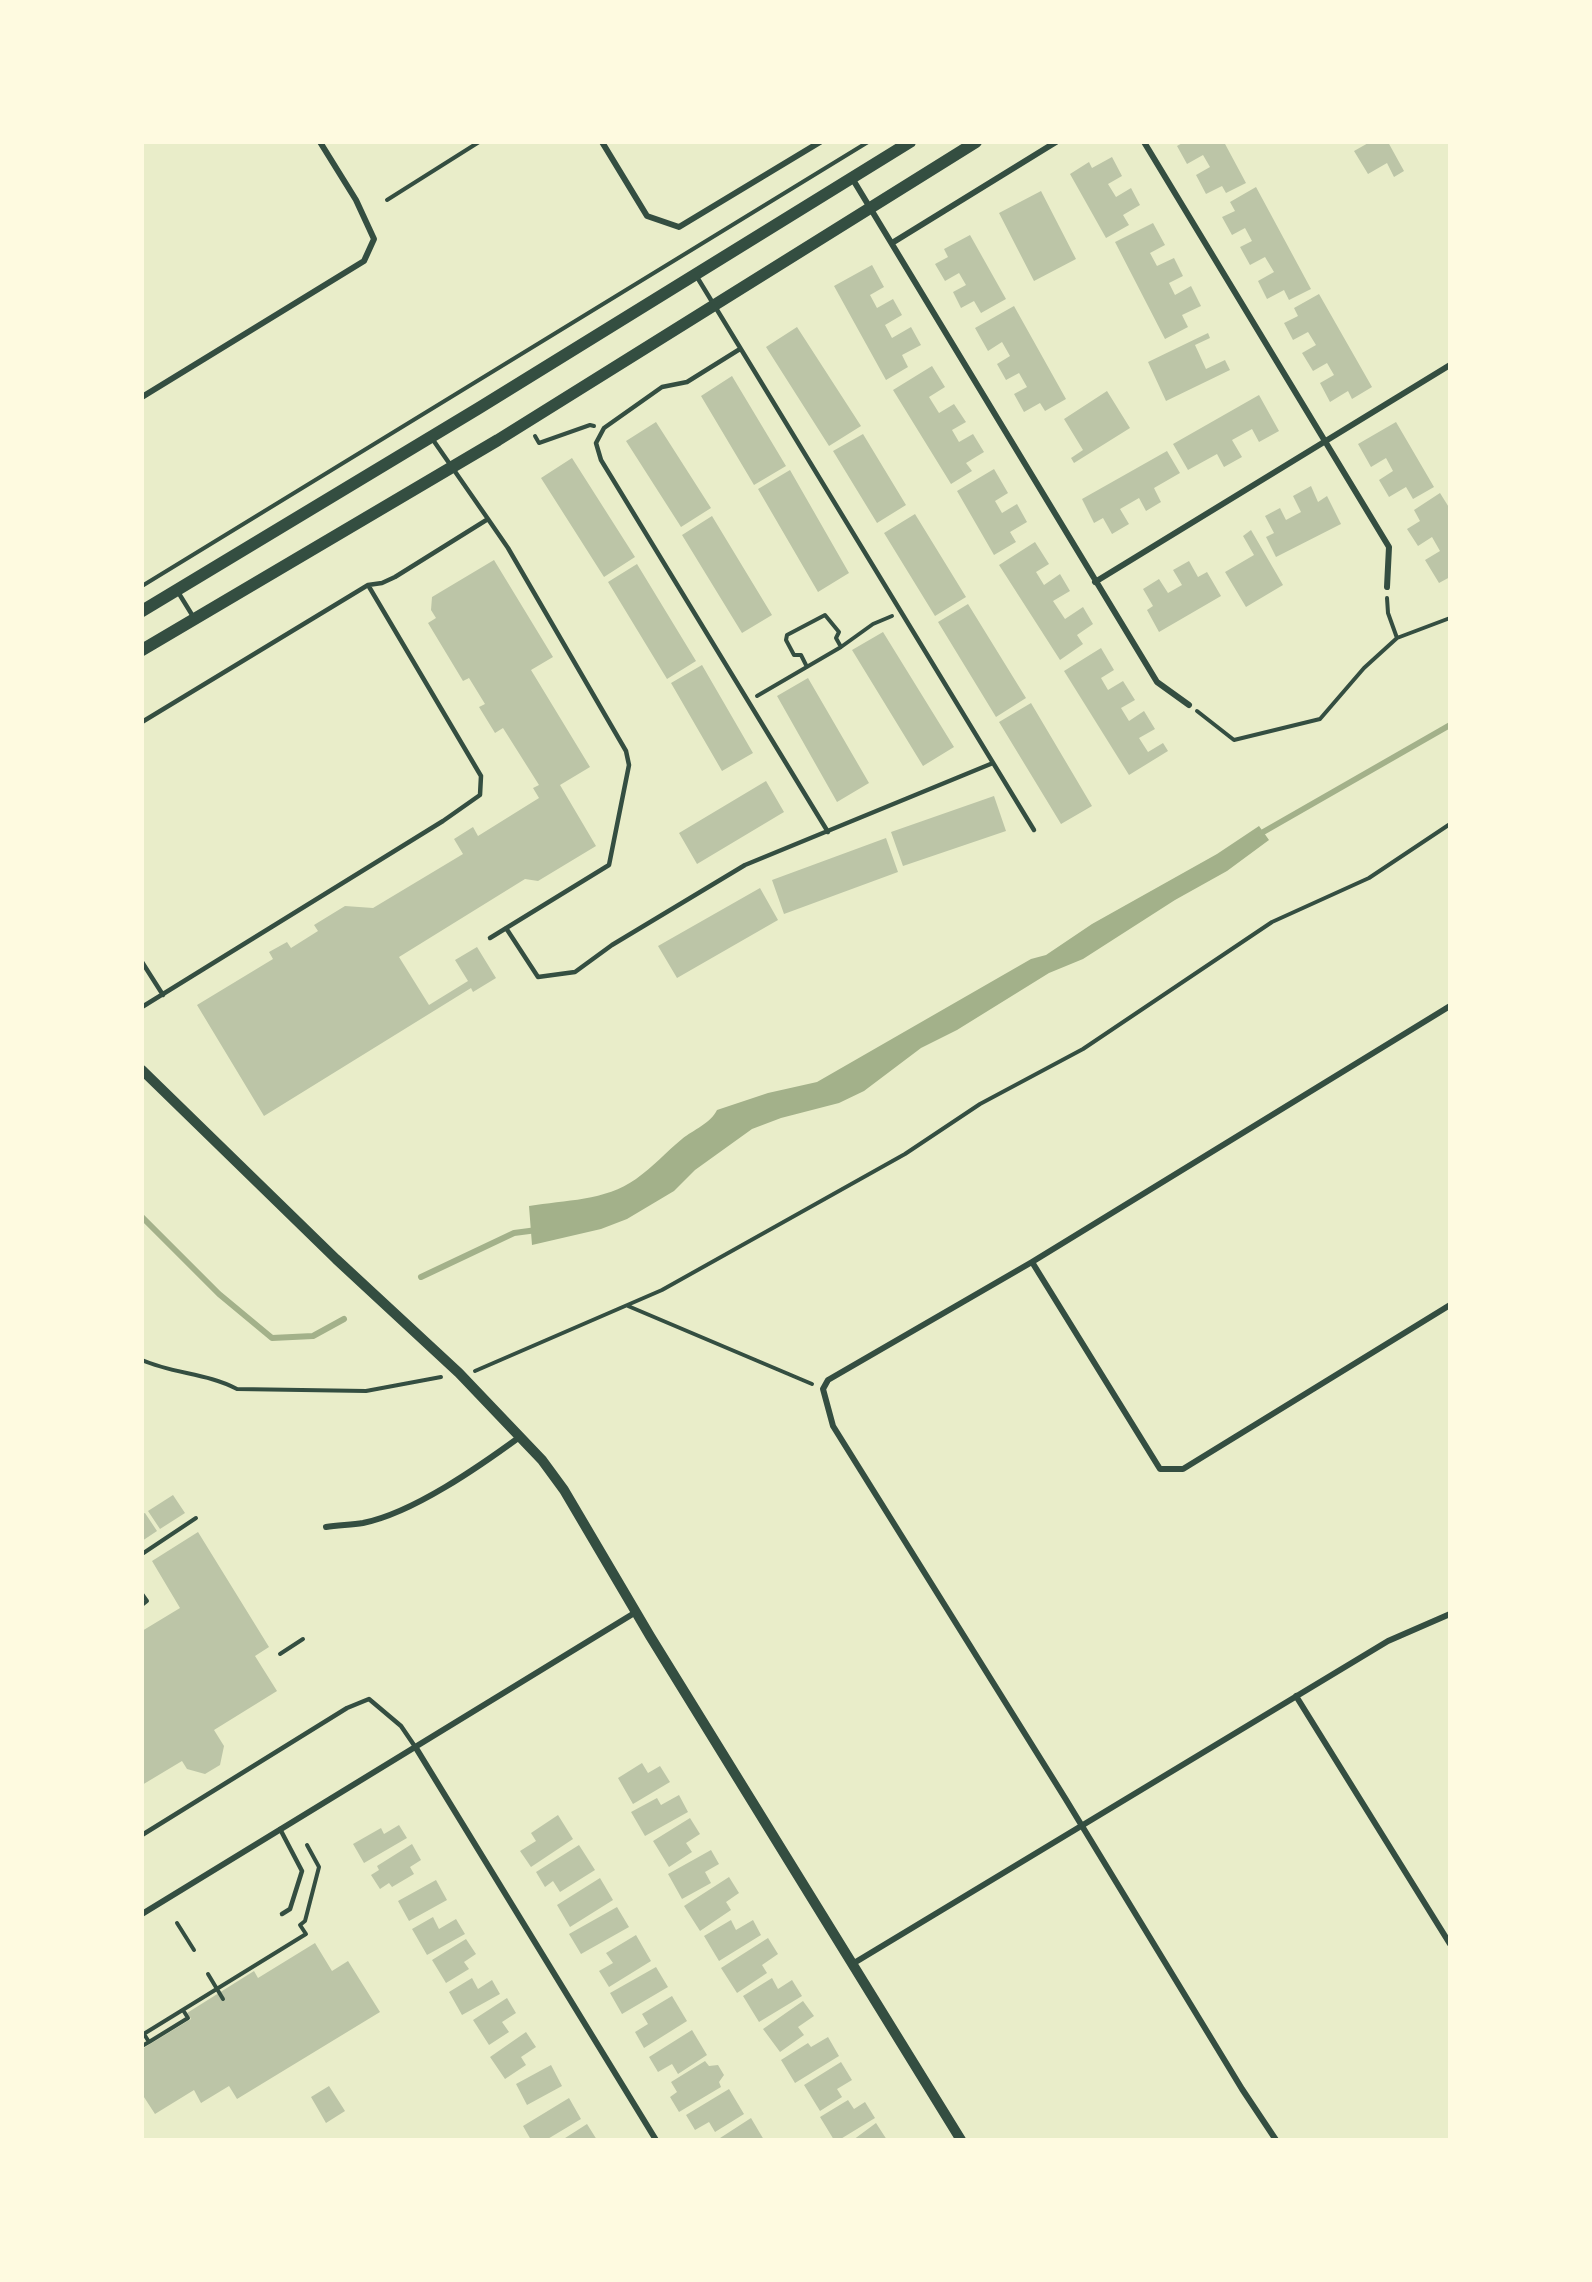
<!DOCTYPE html>
<style>
body{margin:0}
#map{position:relative;width:1592px;height:2282px;overflow:hidden;background:#e9edc9;font-family:"Source Serif 4",serif}
canvas{display:block}
.frame{position:absolute;inset:0;border:144px solid #fefae0;pointer-events:none}
</style>
<div id="map">
<canvas width="1592" height="2282"></canvas>
<div class="frame"></div>
</div>
<script>
const c = document.querySelector('canvas').getContext('2d');
c.lineJoin = 'round';
function fill(path, color) {
  c.fillStyle = color;
  c.fill(path, 'evenodd');
}
function stroke(path, color, width, dash) {
  c.strokeStyle = color;
  c.lineWidth = width;
  c.lineCap = dash ? 'butt' : 'round';
  c.setLineDash(dash || []);
  c.stroke(path);
}
const water = new Path2D(`
 M 1259,826 L 1269,840 L 1227,871 L 1175,900 L 1083,959 L 1049,973 L 957,1030 L 921,1048 L 864,1091 L 839,1103 L 781,1118 L 752,1129 L 695,1170 L 674,1191 L 627,1219 L 601,1229 L 532,1245 L 529,1206 C 565,1200 605,1201 636,1179 C 653,1167 666,1152 682,1139 C 693,1130 711,1123 717,1110 L 768,1093 L 817,1082 L 1031,959 L 1046,955 L 1092,924 L 1217,854 Z`);
const stream = new Path2D(`
 M 1258,835 L 1450,725
 M 142,1217 L 219,1294 L 272,1338 L 313,1336 L 344,1319
 M 421,1277 L 514,1233 L 537,1230`);
const building = new Path2D(`
 M 1184,142 L 1224,142 L 1246,183 L 1226,193 L 1222,186 L 1206,194 L 1196,175 L 1210,167 L 1203,155 L 1187,164 L 1177,146 Z
 M 1370,142 L 1388,142 L 1404,171 L 1394,177 L 1387,163 L 1368,174 L 1354,151 Z
 M 1112,157 L 1122,176 L 1108,184 L 1116,197 L 1131,188 L 1140,205 L 1123,215 L 1129,225 L 1106,238 L 1070,174 L 1089,162 L 1092,168 Z
 M 1256,187 L 1311,289 L 1289,300 L 1284,290 L 1267,299 L 1258,281 L 1274,272 L 1265,257 L 1250,265 L 1240,247 L 1252,241 L 1245,228 L 1232,235 L 1222,217 L 1235,211 L 1230,202 Z
 M 1041,191 L 1076,259 L 1034,281 L 999,213 Z
 M 1153,223 L 1165,245 L 1150,253 L 1157,266 L 1174,258 L 1183,276 L 1169,283 L 1175,295 L 1191,286 L 1201,306 L 1182,315 L 1188,327 L 1165,339 L 1115,242 Z
 M 970,235 L 1006,299 L 981,313 L 974,301 L 961,308 L 953,292 L 966,285 L 959,273 L 945,281 L 935,264 L 948,257 L 944,249 Z
 M 872,265 L 884,287 L 870,295 L 877,308 L 893,299 L 902,315 L 885,325 L 892,338 L 911,327 L 921,345 L 902,355 L 908,367 L 886,380 L 834,286 Z
 M 1319,294 L 1372,387 L 1352,399 L 1348,391 L 1330,402 L 1320,383 L 1334,375 L 1327,363 L 1313,371 L 1302,353 L 1316,345 L 1308,332 L 1293,340 L 1284,323 L 1298,316 L 1294,308 Z
 M 1014,306 L 1066,399 L 1045,411 L 1040,403 L 1024,412 L 1014,394 L 1027,387 L 1019,373 L 1006,380 L 997,364 L 1010,356 L 1002,342 L 988,351 L 975,328 Z
 M 797,327 L 861,426 L 829,446 L 766,347 Z
 M 1208,333 L 1210,338 L 1195,345 L 1206,369 L 1225,360 L 1230,370 L 1166,401 L 1148,362 Z
 M 932,366 L 945,387 L 929,397 L 939,413 L 954,404 L 966,422 L 952,430 L 959,442 L 973,434 L 984,452 L 966,463 L 972,471 L 951,484 L 893,390 Z
 M 732,376 L 786,466 L 754,485 L 701,396 Z
 M 1107,391 L 1130,428 L 1074,463 L 1071,458 L 1083,450 L 1064,419 Z
 M 1259,395 L 1279,431 L 1259,442 L 1252,429 L 1232,440 L 1242,457 L 1224,467 L 1217,454 L 1188,470 L 1173,444 Z
 M 656,422 L 711,508 L 681,527 L 626,441 Z
 M 1396,422 L 1434,487 L 1413,499 L 1406,487 L 1389,497 L 1379,480 L 1393,471 L 1386,458 L 1371,467 L 1358,444 Z
 M 863,434 L 906,505 L 877,523 L 833,451 Z
 M 1167,451 L 1180,473 L 1154,488 L 1161,502 L 1146,511 L 1139,498 L 1120,509 L 1129,524 L 1112,534 L 1103,518 L 1094,523 L 1082,499 Z
 M 572,458 L 635,557 L 604,577 L 541,478 Z
 M 994,469 L 1008,493 L 995,501 L 1002,513 L 1017,504 L 1027,522 L 1010,532 L 1016,542 L 994,555 L 957,491 Z
 M 790,470 L 849,573 L 818,592 L 758,489 Z
 M 1311,486 L 1318,502 L 1327,496 L 1341,524 L 1276,557 L 1266,537 L 1274,533 L 1265,516 L 1280,508 L 1286,520 L 1301,512 L 1293,496 Z
 M 1440,493 L 1450,509 L 1450,577 L 1439,583 L 1425,560 L 1440,551 L 1432,537 L 1418,546 L 1407,529 L 1420,521 L 1414,510 Z
 M 915,514 L 966,597 L 935,616 L 884,533 Z
 M 712,516 L 772,615 L 742,633 L 682,535 Z
 M 1251,530 L 1283,585 L 1246,607 L 1225,572 L 1254,555 L 1243,536 Z
 M 1035,542 L 1049,564 L 1036,572 L 1044,585 L 1060,574 L 1070,591 L 1053,601 L 1065,619 L 1083,607 L 1093,624 L 1077,635 L 1083,644 L 1060,660 L 999,565 Z
 M 494,560 L 553,657 L 531,670 L 590,767 L 560,785 L 596,846 L 538,881 L 525,879 L 399,957 L 429,1005 L 468,981 L 455,960 L 477,947 L 496,978 L 473,992 L 471,988 L 264,1116 L 197,1005 L 273,959 L 269,952 L 287,942 L 291,948 L 318,931 L 314,925 L 345,906 L 373,908 L 463,854 L 454,839 L 473,827 L 478,836 L 539,798 L 533,788 L 539,785 L 503,728 L 495,733 L 479,707 L 485,704 L 469,678 L 463,681 L 428,623 L 436,618 L 431,610 L 432,597 Z
 M 1189,561 L 1198,577 L 1207,572 L 1221,596 L 1159,632 L 1147,610 L 1153,606 L 1143,589 L 1159,579 L 1168,593 L 1182,585 L 1173,570 Z
 M 637,564 L 696,661 L 667,679 L 608,582 Z
 M 968,604 L 1026,698 L 996,717 L 938,622 Z
 M 883,632 L 954,747 L 923,766 L 852,650 Z
 M 1101,648 L 1114,670 L 1101,678 L 1108,690 L 1123,681 L 1135,700 L 1121,708 L 1129,721 L 1144,711 L 1155,729 L 1139,738 L 1148,752 L 1163,743 L 1168,751 L 1129,775 L 1064,671 Z
 M 702,665 L 753,753 L 722,771 L 671,683 Z
 M 808,678 L 869,783 L 837,802 L 777,696 Z
 M 1031,703 L 1092,806 L 1061,824 L 999,722 Z
 M 766,781 L 784,812 L 697,864 L 679,833 Z
 M 994,796 L 1006,831 L 903,866 L 891,832 Z
 M 886,838 L 898,872 L 784,914 L 772,880 Z
 M 760,888 L 778,920 L 677,978 L 658,946 Z
 M 173,1495 L 185,1513 L 160,1529 L 148,1511 Z
 M 145,1513 L 157,1531 L 142,1541 L 142,1514 Z
 M 198,1532 L 269,1647 L 255,1656 L 277,1691 L 214,1730 L 224,1746 L 220,1765 L 205,1774 L 187,1769 L 182,1761 L 142,1785 L 142,1631 L 180,1608 L 152,1561 Z
 M 642,1763 L 648,1773 L 660,1766 L 670,1782 L 633,1804 L 618,1778 Z
 M 679,1795 L 688,1812 L 645,1836 L 631,1812 L 657,1798 L 661,1805 Z
 M 558,1815 L 573,1839 L 531,1867 L 520,1851 L 536,1841 L 531,1833 Z
 M 690,1818 L 700,1834 L 686,1843 L 692,1852 L 669,1867 L 653,1841 Z
 M 399,1825 L 407,1838 L 364,1863 L 353,1844 L 381,1828 L 384,1834 Z
 M 412,1844 L 421,1860 L 410,1867 L 414,1874 L 392,1887 L 389,1883 L 380,1889 L 371,1875 L 379,1870 L 377,1866 Z
 M 579,1845 L 595,1870 L 560,1892 L 553,1881 L 545,1887 L 536,1872 Z
 M 711,1850 L 719,1864 L 705,1872 L 711,1883 L 682,1899 L 668,1874 Z
 M 729,1877 L 739,1893 L 726,1902 L 731,1910 L 700,1931 L 684,1906 Z
 M 600,1878 L 613,1900 L 570,1927 L 557,1905 Z
 M 436,1880 L 447,1900 L 409,1921 L 398,1901 Z
 M 617,1907 L 629,1927 L 581,1954 L 569,1934 Z
 M 433,1917 L 439,1929 L 456,1919 L 465,1934 L 427,1955 L 412,1929 Z
 M 731,1920 L 736,1930 L 753,1920 L 761,1935 L 719,1961 L 704,1936 Z
 M 636,1935 L 651,1961 L 609,1987 L 599,1971 L 613,1963 L 606,1953 Z
 M 768,1938 L 778,1954 L 762,1965 L 767,1973 L 737,1993 L 721,1968 Z
 M 466,1939 L 476,1954 L 464,1962 L 469,1969 L 446,1983 L 432,1960 Z
 M 315,1943 L 332,1971 L 348,1961 L 380,2012 L 237,2099 L 229,2086 L 201,2103 L 194,2090 L 155,2114 L 142,2094 L 142,2049 L 191,2019 L 187,2013 L 254,1971 L 258,1978 Z
 M 656,1967 L 668,1987 L 622,2014 L 610,1993 Z
 M 472,1978 L 478,1989 L 492,1980 L 500,1994 L 462,2015 L 449,1992 Z
 M 772,1978 L 778,1989 L 792,1980 L 802,1996 L 759,2022 L 743,1996 Z
 M 672,1996 L 687,2021 L 644,2048 L 635,2032 L 648,2024 L 642,2014 Z
 M 507,1998 L 516,2013 L 502,2022 L 509,2032 L 489,2045 L 473,2020 Z
 M 803,2001 L 814,2016 L 798,2027 L 804,2035 L 780,2052 L 763,2029 Z
 M 692,2030 L 707,2055 L 678,2074 L 672,2064 L 658,2072 L 649,2057 Z
 M 526,2032 L 536,2047 L 521,2057 L 526,2065 L 505,2079 L 490,2057 Z
 M 828,2037 L 839,2056 L 795,2083 L 781,2060 L 808,2043 L 811,2047 Z
 M 705,2061 L 709,2066 L 718,2065 L 724,2075 L 719,2082 L 721,2087 L 679,2112 L 670,2097 L 677,2092 L 671,2082 Z
 M 841,2062 L 852,2080 L 837,2089 L 842,2097 L 820,2111 L 804,2085 Z
 M 551,2065 L 562,2086 L 527,2105 L 516,2084 Z
 M 329,2086 L 345,2111 L 326,2123 L 311,2097 Z
 M 729,2089 L 744,2114 L 715,2132 L 709,2122 L 695,2130 L 686,2115 Z
 M 569,2098 L 581,2119 L 546,2140 L 531,2140 L 523,2126 Z
 M 848,2100 L 854,2109 L 865,2102 L 875,2118 L 839,2140 L 834,2140 L 820,2117 Z
 M 751,2118 L 764,2140 L 717,2140 Z
 M 876,2123 L 887,2140 L 853,2140 Z
 M 587,2124 L 597,2140 L 562,2140 Z`);
const path = new Path2D(`
 M 387,200 L 479,142
 M 535,436 L 539,443 L 590,425 L 594,426
 M 142,586 L 868,142
 M 1387,598 L 1388,613 L 1397,638
 M 807,667 L 801,655 L 794,655 L 786,640 L 787,635 L 825,615 L 839,632 L 836,638 L 841,647
 M 757,696 L 841,647 L 873,624 L 892,616
 M 1197,711 L 1234,740 L 1320,719 L 1364,668 L 1397,638 L 1450,618
 M 628,1306 L 812,1384
 M 142,1360 C 173,1374 207,1373 237,1389 L 366,1391 L 441,1377
 M 475,1371 L 662,1290 L 905,1154 L 980,1104 L 1083,1049 L 1272,922 L 1369,878 L 1450,824
 M 142,1554 L 196,1518
 M 142,1594 L 147,1601 L 142,1605
 M 280,1654 L 303,1639
 M 177,1923 L 194,1950
 M 208,1974 L 223,1999
 M 144,2034 L 149,2042 L 188,2018 L 183,2010
 M 142,2035 L 306,1934 L 300,1925 L 305,1921 L 319,1867 L 307,1845
 M 142,2046 L 149,2042`);
const service = new Path2D(`
 M 697,277 L 1034,830
 M 740,349 L 687,382 L 662,387 L 604,428 L 596,443 L 601,460 L 828,832
 M 488,519 L 508,548 L 626,751 L 629,765 L 609,865 L 490,938
 M 178,592 L 194,618
 M 142,722 L 368,585 L 382,583 L 395,577 L 488,519 L 431,437
 M 506,928 L 538,977 L 575,972 L 612,945 L 745,865 L 993,763
 M 142,962 L 163,995
 M 142,1007 L 443,821 L 480,795 L 481,776 L 368,585
 M 280,1829 L 302,1871 L 290,1909 L 282,1914
 M 142,1835 L 347,1708 L 369,1699 L 401,1726 L 416,1748`);
const minor = new Path2D(`
 M 602,142 L 647,216 L 679,227 L 820,142
 M 1144,142 L 1389,547 L 1387,587
 M 852,178 L 1157,682 L 1189,705
 M 892,243 L 1056,142
 M 142,397 L 364,261 L 374,239 L 356,200 L 320,142
 M 1095,582 L 1450,365
 M 1032,1262 L 1160,1469 L 1183,1469 L 1450,1305
 M 326,1527 C 338,1525 351,1525 363,1523 C 413,1513 480,1466 521,1436
 M 1296,1696 L 1450,1944
 M 416,1748 L 656,2140
 M 142,1914 L 636,1612
 M 854,1963 L 1388,1641 L 1450,1614
 M 1276,2140 L 1242,2089 L 1065,1798 L 833,1426 L 823,1389 L 828,1380 L 1032,1262 L 1450,1006`);
const tertiary = new Path2D(`
 M 142,1070 L 336,1259 L 459,1373 L 542,1460 L 564,1490 L 650,1636 L 961,2140`);
const secondary = new Path2D(`
 M 142,611 L 479,408 L 910,142
 M 142,650 L 498,440 L 976,142`);
fill(water, '#a3b18a');
stroke(stream, '#a3b18a', 6);
fill(building, '#bcc5a7');
stroke(path, '#344e41', 4);
stroke(service, '#344e41', 4.5);
stroke(minor, '#344e41', 6);
stroke(tertiary, '#344e41', 10);
stroke(secondary, '#344e41', 12);
</script>
